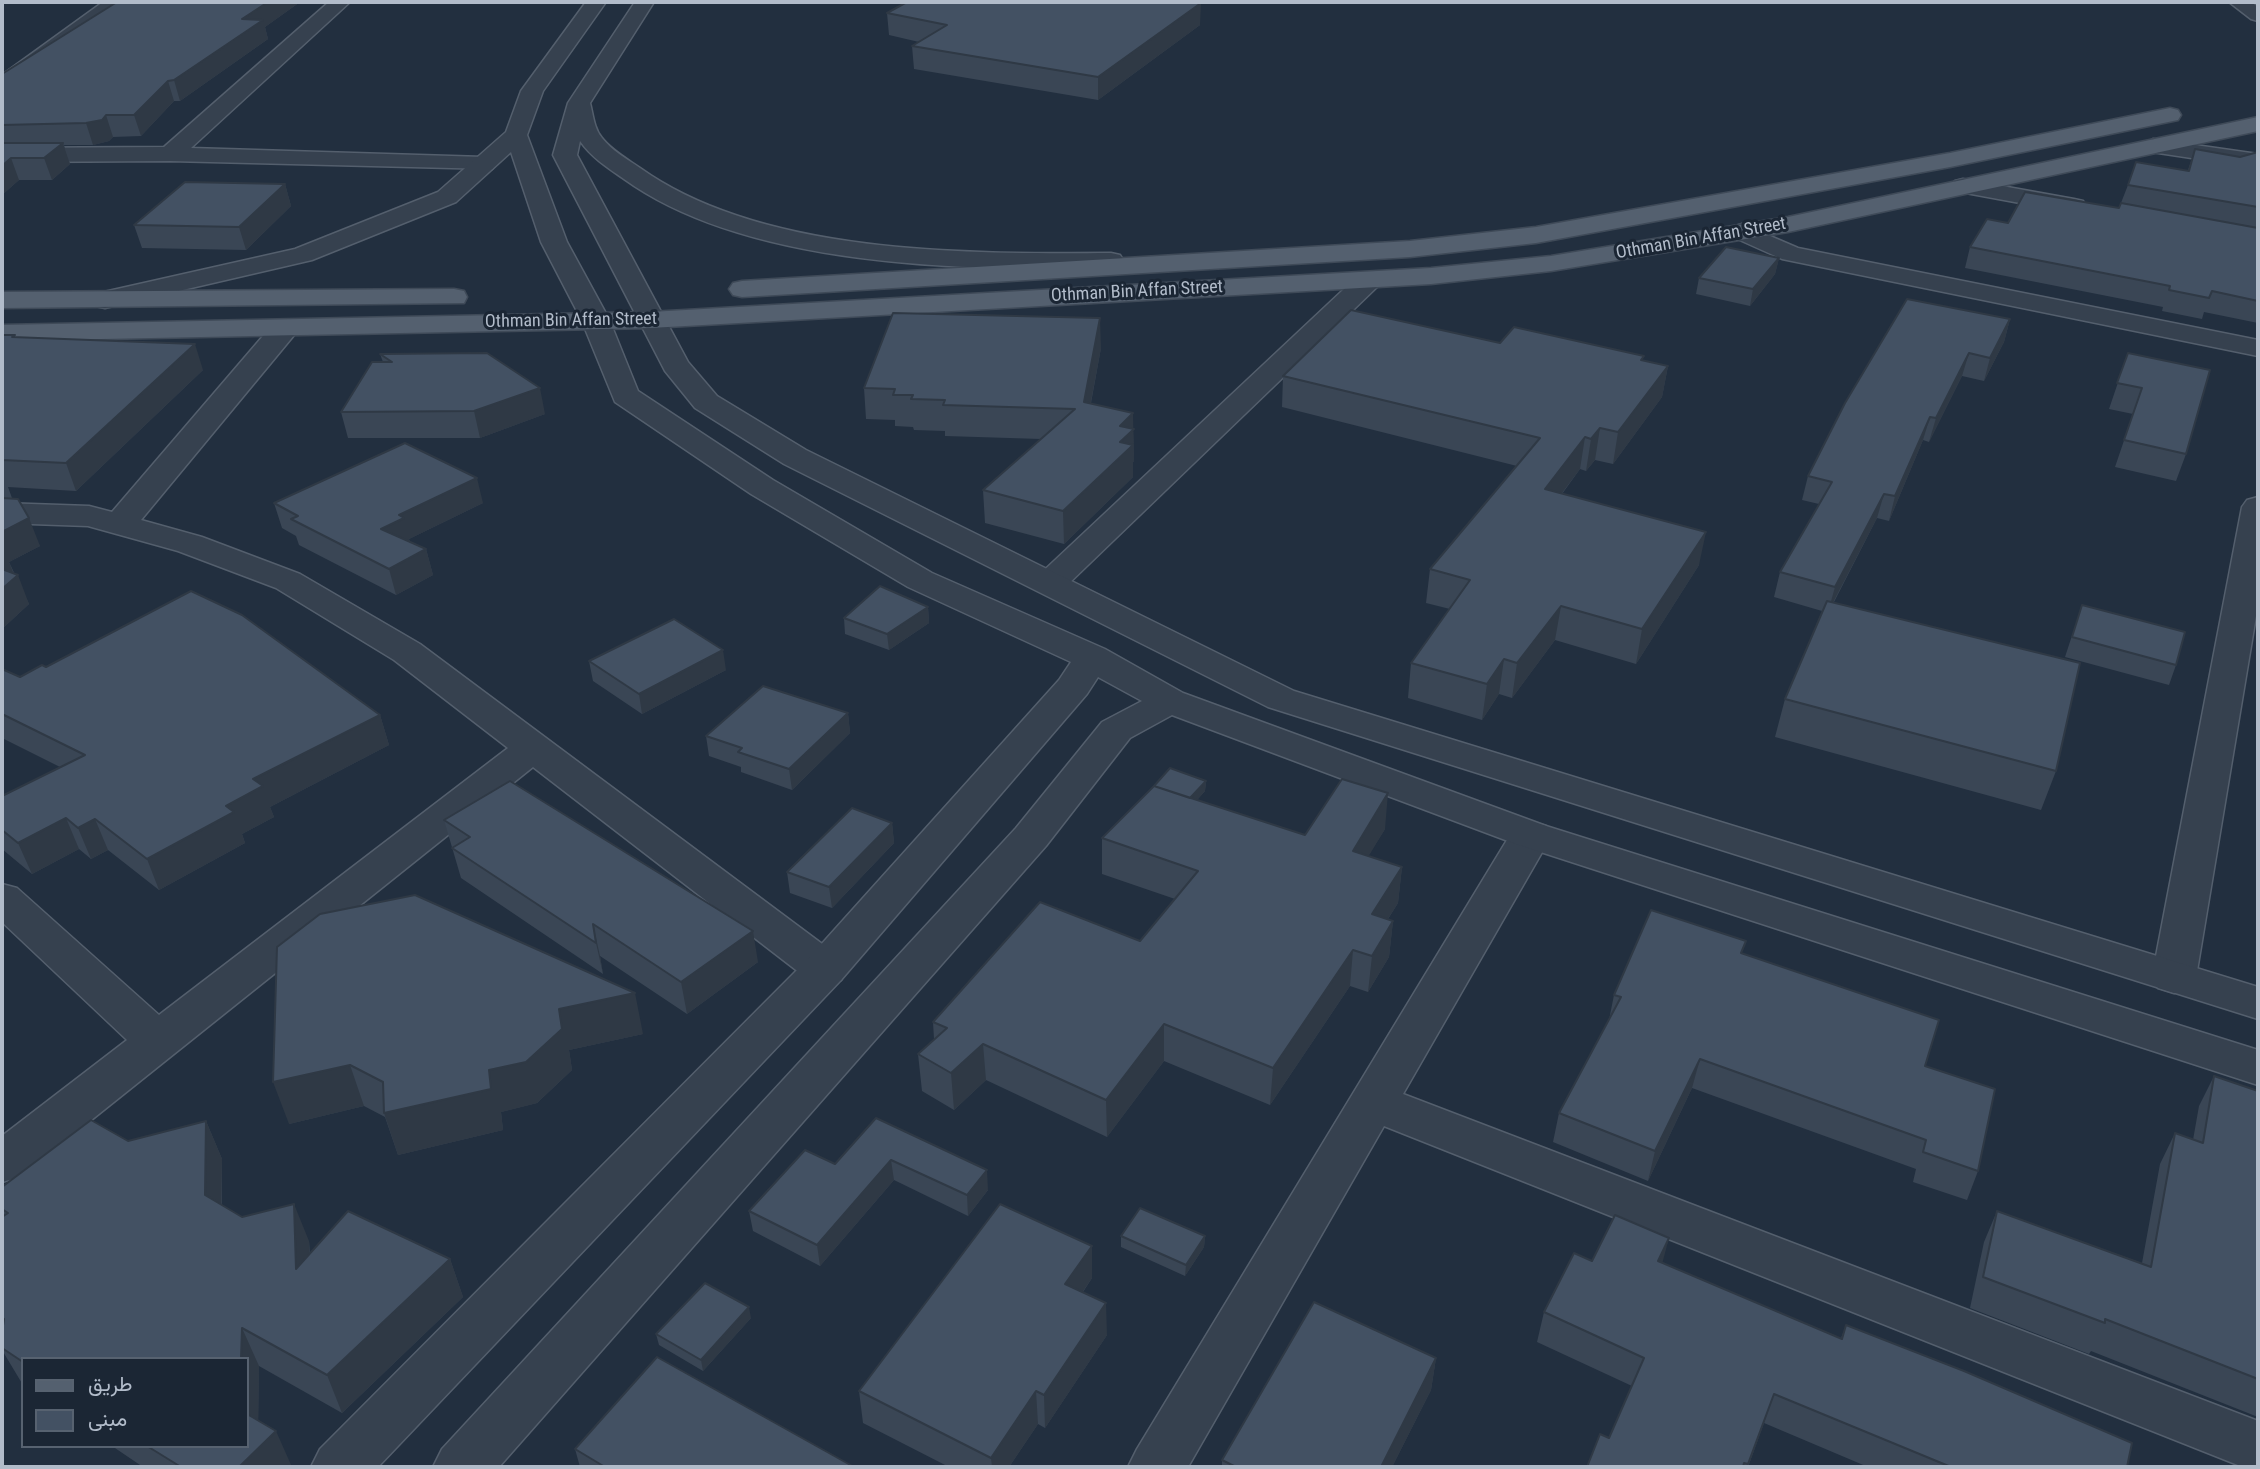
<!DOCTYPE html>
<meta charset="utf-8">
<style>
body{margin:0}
#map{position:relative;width:2260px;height:1469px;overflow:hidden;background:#222f3f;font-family:"Roboto Condensed",Vazirmatn,sans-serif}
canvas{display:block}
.frame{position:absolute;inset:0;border:4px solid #b2bcca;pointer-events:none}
.legend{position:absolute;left:21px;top:1357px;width:228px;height:91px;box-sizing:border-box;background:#1b2634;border:2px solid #576270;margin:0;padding:9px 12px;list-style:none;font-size:21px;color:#b2bcca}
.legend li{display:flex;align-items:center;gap:14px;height:35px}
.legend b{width:35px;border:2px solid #576270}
</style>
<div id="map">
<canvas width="2260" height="1469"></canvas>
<div class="frame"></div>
<ul class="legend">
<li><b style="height:9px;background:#54606f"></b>طريق</li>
<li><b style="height:19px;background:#435163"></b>مبنى</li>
</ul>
</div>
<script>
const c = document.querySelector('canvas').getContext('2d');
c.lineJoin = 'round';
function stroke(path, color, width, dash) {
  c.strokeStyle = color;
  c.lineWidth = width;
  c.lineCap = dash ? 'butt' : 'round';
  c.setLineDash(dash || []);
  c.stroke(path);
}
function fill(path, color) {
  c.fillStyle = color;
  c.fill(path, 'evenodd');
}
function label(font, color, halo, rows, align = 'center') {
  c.font = font + ' "Roboto Condensed",sans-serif';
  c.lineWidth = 6;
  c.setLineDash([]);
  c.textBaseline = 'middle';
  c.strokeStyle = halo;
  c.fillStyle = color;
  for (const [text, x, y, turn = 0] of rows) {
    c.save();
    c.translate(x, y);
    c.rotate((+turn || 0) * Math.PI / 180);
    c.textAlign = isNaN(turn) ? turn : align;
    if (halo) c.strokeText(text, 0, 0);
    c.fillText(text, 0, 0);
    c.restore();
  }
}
const minor = new Path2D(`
 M 103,2 L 125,2 L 10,90 L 2,91 L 2,75 Z
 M 329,2 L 350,2 L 191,148 L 484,157 L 492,159 L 496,164 L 492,169 L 170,161 L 2,162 L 2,148 L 164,147 Z
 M 2153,139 L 2258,154 L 2258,168 L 2145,151 L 2142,146 Z
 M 1963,179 L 2074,199 L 2083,201 L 2086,206 L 2083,211 L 2074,213 L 1955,191 L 1951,186 L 1955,181 Z
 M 1742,224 L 1798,248 L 2258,340 L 2258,356 L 1782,259 L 1733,237 L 1729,232 L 1733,227 Z
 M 1368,273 L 1377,275 L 1381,281 L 1377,287 L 1062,590 L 1050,593 L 1038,590 L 1033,583 L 1038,576 L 1359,275 Z
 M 285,320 L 295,322 L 299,328 L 295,334 L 141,520 L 202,537 L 300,574 L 420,644 L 841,958 L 847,969 L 841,980 L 825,985 L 809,980 L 533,767 L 20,1177 L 2,1182 L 2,1136 L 127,1040 L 2,922 L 2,884 L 17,888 L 159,1015 L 508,748 L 394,660 L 276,588 L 178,551 L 88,526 L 2,523 L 2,503 L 89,506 L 112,512 L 275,322 Z
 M 2258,497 L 2258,604 L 2196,977 L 2190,988 L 2174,993 L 2158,988 L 2152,977 L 2242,507 L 2247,500 Z
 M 1531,822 L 1546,826 L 1552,835 L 1403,1094 L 2258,1421 L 2258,1467 L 2238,1465 L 1384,1126 L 1188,1467 L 1128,1467 L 1137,1449 L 1510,835 L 1516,826 Z`);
const tertiary = new Path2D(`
 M 586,2 L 606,2 L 543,91 L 527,135 L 567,242 L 609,319 L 638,391 L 773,480 L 932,573 L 1105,649 L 1183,693 L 1546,826 L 2258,1050 L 2258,1085 L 1516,844 L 1172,715 L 1130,738 L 1046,846 L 499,1467 L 433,1467 L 442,1449 L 1016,828 L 1102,722 L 1142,701 L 1098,677 L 1087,694 L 841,980 L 378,1467 L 311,1467 L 320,1449 L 809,958 L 1059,680 L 1071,662 L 908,587 L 751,494 L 615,402 L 581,319 L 541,242 L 511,152 L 456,202 L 312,260 L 105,308 L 95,306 L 91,300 L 95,294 L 295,249 L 438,192 L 506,132 L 521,91 Z
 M 635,2 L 654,2 L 590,103 C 593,114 594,129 602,138 C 611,150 627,159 640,168 C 762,255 965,254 1111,253 L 1120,255 L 1124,261 L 1120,267 L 1111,269 C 963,270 748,268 624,179 C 608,168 591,157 580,141 L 577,155 L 688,362 L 717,396 L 806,450 L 1294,691 L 2258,987 L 2258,1019 L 1268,707 L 784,464 L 695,408 L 665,371 L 553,155 L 568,103 Z
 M 2229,2 L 2251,2 L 2258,7 L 2258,21 L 2251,19 Z`);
const primary = new Path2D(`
 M 2170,108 L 2178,110 L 2181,115 L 2178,120 L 1950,167 L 1536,243 L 1410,257 L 742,297 L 733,295 L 729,289 L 733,283 L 742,281 L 1410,241 L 1536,227 L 1950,153 Z
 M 2258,117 L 2258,131 L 1788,232 L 1551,271 L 1431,284 L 650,328 L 2,341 L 2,325 L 650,312 L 1431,268 L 1551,256 L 1788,217 Z
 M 454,289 L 464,291 L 467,297 L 464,303 L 2,308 L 2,292 Z`);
const wall = new Path2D(`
 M 117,2 L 300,2 L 265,27 L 268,39 L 180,101 L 174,101 L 141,136 L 113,137 L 109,141 L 93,145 L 64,145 L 70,164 L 52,180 L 19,180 L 2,195 L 2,74 Z
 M 887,13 L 1200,25 L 1098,100 L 914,69 L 912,46 L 919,42 L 889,35 Z
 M 2195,149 L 2240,157 L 2258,152 L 2258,323 L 2204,312 L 2202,319 L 2162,311 L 2163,307 L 1965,268 L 1970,247 L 2008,223 L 2119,208 L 2128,185 L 2188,170 Z
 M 285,184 L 291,206 L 246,250 L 142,248 L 134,225 Z
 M 1779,258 L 1775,274 L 1750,306 L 1696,294 L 1699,278 Z
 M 2010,319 L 2004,342 L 1984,381 L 1962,376 L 1929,442 L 1923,440 L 1889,521 L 1877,518 L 1834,602 L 2056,771 L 2041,810 L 1775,737 L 1785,699 L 1822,611 L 1774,597 L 1780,572 L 1819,504 L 1802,500 L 1808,476 Z
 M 2,335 L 203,370 L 76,491 L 8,487 L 12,498 L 40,546 L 9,562 L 29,604 L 2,629 Z
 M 1500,343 L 1643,361 L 1668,366 L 1662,397 L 1613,464 L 1595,460 L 1586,471 L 1580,469 L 1562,494 L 1699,565 L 1636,664 L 1555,640 L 1512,698 L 1499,694 L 1482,720 L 1408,698 L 1411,663 L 1450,609 L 1426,603 L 1430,569 L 1517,466 L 1282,407 L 1283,376 Z
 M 1101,348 L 1091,403 L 1133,429 L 1134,461 L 1133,462 L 1133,477 L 1064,544 L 985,523 L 983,490 L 1041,439 L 945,436 L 945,431 L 914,430 L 913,427 L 895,426 L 895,420 L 866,419 L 864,388 Z
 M 2128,353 L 2186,454 L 2176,481 L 2115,467 L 2133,414 L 2109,409 Z
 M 380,354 L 545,414 L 480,438 L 348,438 L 341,412 L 383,362 Z
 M 274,503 L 483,503 L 409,539 L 410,542 L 426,549 L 433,575 L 396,595 L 299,545 L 296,536 L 282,528 Z
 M 2082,605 L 2176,665 L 2169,685 L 2065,657 Z
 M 928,607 L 929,623 L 889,650 L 845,634 L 844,618 Z
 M 589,661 L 726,670 L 642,714 L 593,681 Z
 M 46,667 L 380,715 L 389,745 L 270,807 L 274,817 L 242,834 L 245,843 L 159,890 L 108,850 L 91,859 L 79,849 L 32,874 L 2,849 L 2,796 L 60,767 L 2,738 L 2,669 L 20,677 Z
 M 848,713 L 850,733 L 792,790 L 741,772 L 741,767 L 709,756 L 706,736 Z
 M 1206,781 L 1205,791 L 1197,800 L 1305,835 L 1385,829 L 1368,856 L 1402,867 L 1398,903 L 1388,919 L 1393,921 L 1389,957 L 1368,992 L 1350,986 L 1270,1105 L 1164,1061 L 1107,1137 L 986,1080 L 954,1110 L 922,1091 L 918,1054 L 934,1039 L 933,1022 L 1140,941 L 1175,899 L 1102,874 L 1102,838 Z
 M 444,820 L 758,962 L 687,1014 L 600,956 L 603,974 L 461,878 Z
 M 892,823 L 894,843 L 832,908 L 790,893 L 787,872 Z
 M 277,947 L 643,1034 L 569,1050 L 572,1070 L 537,1103 L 501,1112 L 503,1130 L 398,1155 L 385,1117 L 364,1106 L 289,1124 Z
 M 1743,954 L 1925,1066 L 1978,1171 L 1967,1200 L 1913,1182 L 1916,1169 L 1692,1088 L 1648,1181 L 1553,1142 L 1559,1113 L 1609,1020 L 1614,995 Z
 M 2214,1076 L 2258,1091 L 2258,1417 L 2091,1351 L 2089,1354 L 1970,1308 L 1984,1242 L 1997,1211 L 2142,1263 L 2160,1164 L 2175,1133 L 2193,1140 L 2199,1106 Z
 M 876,1118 L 988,1190 L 968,1216 L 894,1180 L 820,1266 L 753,1231 L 749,1211 L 835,1164 Z
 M 206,1121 L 222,1159 L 222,1205 L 242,1217 L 309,1241 L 310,1253 L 450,1259 L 463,1297 L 342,1413 L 259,1366 L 258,1421 L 292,1467 L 143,1467 L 112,1446 L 247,1446 L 23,1359 L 23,1385 L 2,1350 L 2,1187 L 128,1141 Z
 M 1121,1236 L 1205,1236 L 1204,1247 L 1185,1276 L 1121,1247 Z
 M 1092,1246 L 1092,1278 L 1083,1292 L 1107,1335 L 1045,1428 L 1038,1424 L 1009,1467 L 949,1467 L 863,1423 L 859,1391 Z
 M 1592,1261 L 1663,1263 L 1841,1338 L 1846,1325 L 2127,1467 L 1868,1467 L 1764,1423 L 1748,1467 L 1587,1467 L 1609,1438 L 1632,1386 L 1537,1342 L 1544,1312 Z
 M 751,1318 L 703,1371 L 659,1345 L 656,1334 Z
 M 1436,1358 L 1431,1390 L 1392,1467 L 1222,1467 L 1222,1460 Z
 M 575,1449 L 854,1467 L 580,1467 Z`);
const shadedWall = new Path2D(`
 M 268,2 L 300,2 L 265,27 L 268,39 L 180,101 L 174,80 L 242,19 Z
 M 1201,3 L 1200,25 L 1098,100 L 1098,77 Z
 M 168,81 L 174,101 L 141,136 L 134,115 Z
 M 106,115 L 113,137 L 109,141 L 93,145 L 86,123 Z
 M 63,143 L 70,164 L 52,180 L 44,158 Z
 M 11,158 L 19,180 L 2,195 L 2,166 Z
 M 285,184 L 291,206 L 246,250 L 239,227 Z
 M 1779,258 L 1775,274 L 1750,306 L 1753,289 Z
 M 1100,318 L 1101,348 L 1085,433 L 1084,402 Z
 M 2010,319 L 2004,342 L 1984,381 L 1990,358 Z
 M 195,344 L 203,370 L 76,491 L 66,463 Z
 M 1969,353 L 1962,376 L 1929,442 L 1936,418 Z
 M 1668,366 L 1662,397 L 1613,464 L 1618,432 Z
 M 540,388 L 545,414 L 480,438 L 474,411 Z
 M 1133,413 L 1134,461 L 1133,462 L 1133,477 L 1064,544 L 1063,511 L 1120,426 Z
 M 1930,417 L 1923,440 L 1889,521 L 1895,496 Z
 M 1600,428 L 1595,460 L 1586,471 L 1591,439 Z
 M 1585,437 L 1580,469 L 1540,522 L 1545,489 Z
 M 477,478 L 483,503 L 409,539 L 410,544 L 381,529 L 399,515 Z
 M 1884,494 L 1877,518 L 1828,612 L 1835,587 Z
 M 29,518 L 40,546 L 9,562 L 15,577 L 18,575 L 29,604 L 2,629 L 2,532 Z
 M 1706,532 L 1699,565 L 1636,664 L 1642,629 Z
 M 426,549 L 433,575 L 396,595 L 389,569 Z
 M 1561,606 L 1555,640 L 1512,698 L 1517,663 Z
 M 928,607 L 929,623 L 889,650 L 887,634 Z
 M 723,650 L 726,670 L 642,714 L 639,694 Z
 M 1504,659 L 1499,694 L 1482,720 L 1487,684 Z
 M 848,713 L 850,733 L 792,790 L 789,769 Z
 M 380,715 L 389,745 L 270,807 L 274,817 L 242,834 L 245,843 L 159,890 L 147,859 L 226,806 L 253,779 Z
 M 1206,781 L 1205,791 L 1180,819 L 1180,809 Z
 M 1388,793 L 1385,829 L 1350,887 L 1353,851 Z
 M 66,818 L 79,849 L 32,874 L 18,843 Z
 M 95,819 L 108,850 L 91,859 L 78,828 Z
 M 892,823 L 894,843 L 832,908 L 829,887 Z
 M 1402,867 L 1398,903 L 1368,950 L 1372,914 Z
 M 1393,921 L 1389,957 L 1368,992 L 1372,956 Z
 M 593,924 L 600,956 L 603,974 L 596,943 Z
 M 753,931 L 758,962 L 687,1014 L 681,982 Z
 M 1353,950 L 1350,986 L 1270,1105 L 1273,1068 Z
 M 635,993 L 643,1034 L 569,1050 L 572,1070 L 537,1103 L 501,1112 L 503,1130 L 398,1155 L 384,1113 L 489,1070 L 559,1009 Z
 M 1164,1024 L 1164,1061 L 1107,1137 L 1106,1100 Z
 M 983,1044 L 986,1080 L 954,1110 L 951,1073 Z
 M 1700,1059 L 1692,1088 L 1648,1181 L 1655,1151 Z
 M 350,1065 L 364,1106 L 289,1124 L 273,1082 Z
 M 206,1121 L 222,1159 L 221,1233 L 205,1195 Z
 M 891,1160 L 894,1180 L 820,1266 L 817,1245 Z
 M 987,1170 L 988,1190 L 968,1216 L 967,1195 Z
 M 294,1204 L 309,1241 L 312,1306 L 296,1269 Z
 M 1205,1236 L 1204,1247 L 1185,1276 L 1186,1265 Z
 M 1669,1238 L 1661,1268 L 1658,1261 Z
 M 1092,1246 L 1092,1278 L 1066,1316 L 1065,1284 Z
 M 450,1259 L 463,1297 L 342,1413 L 327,1375 Z
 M 1106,1303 L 1107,1335 L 1045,1428 L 1044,1395 Z
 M 749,1307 L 751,1318 L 703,1371 L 701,1360 Z
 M 242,1328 L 259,1366 L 258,1448 L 247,1425 L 247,1359 L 241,1359 Z
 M 1436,1358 L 1431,1390 L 1392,1467 L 1381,1467 Z
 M 1036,1391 L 1038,1424 L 1009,1467 L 992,1467 L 991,1458 Z
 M 1774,1394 L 1764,1423 L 1747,1467 L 1748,1464 Z
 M 276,1431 L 292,1467 L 239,1467 Z`);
const building = new Path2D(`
 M 117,2 L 268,2 L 242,19 L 263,20 L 174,80 L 168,81 L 134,115 L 106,115 L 102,120 L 86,123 L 2,125 L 2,74 Z
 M 907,2 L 1190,2 L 1201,3 L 1098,77 L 912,46 L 947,25 L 887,13 Z
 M 2,143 L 63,143 L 44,158 L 11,158 L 2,166 Z
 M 2195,149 L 2240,157 L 2258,152 L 2258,207 L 2128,185 L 2136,162 L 2189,171 Z
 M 185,182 L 285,184 L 239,227 L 134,225 Z
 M 2025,192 L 2119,208 L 2121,203 L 2258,228 L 2258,301 L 2212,291 L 2209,298 L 2169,290 L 2170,286 L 1970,247 L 1987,219 L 2008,223 Z
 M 1726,247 L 1779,258 L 1753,289 L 1699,278 Z
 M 1907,299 L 2010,319 L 1990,358 L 1969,353 L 1936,418 L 1930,417 L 1895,496 L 1884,494 L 1835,587 L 1780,572 L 1832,482 L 1808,476 L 1845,403 Z
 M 1351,310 L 1500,343 L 1514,327 L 1644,356 L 1641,360 L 1668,366 L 1618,432 L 1600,428 L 1591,439 L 1585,437 L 1545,489 L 1706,532 L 1642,629 L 1561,606 L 1517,663 L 1504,659 L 1487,684 L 1411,663 L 1470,580 L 1430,569 L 1540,438 L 1283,376 Z
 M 893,313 L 1100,318 L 1084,402 L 1133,413 L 1120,426 L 1134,429 L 1120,442 L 1133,445 L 1063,511 L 983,490 L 1075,409 L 943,405 L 945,400 L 911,399 L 913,395 L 893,395 L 895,389 L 864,388 Z
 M 2,335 L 15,335 L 12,337 L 195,344 L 66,463 L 2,460 Z
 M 487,353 L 540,388 L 474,411 L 341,412 L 372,362 L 392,362 L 380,354 Z
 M 2128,353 L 2210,370 L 2186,454 L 2124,440 L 2142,388 L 2117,383 Z
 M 405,443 L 477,478 L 399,515 L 404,518 L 381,529 L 426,549 L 389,569 L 291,519 L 298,516 L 274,503 Z
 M 2,498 L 18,499 L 29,518 L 2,532 Z
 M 2,569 L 18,575 L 2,589 Z
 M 880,586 L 928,607 L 887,634 L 844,618 Z
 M 191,591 L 242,615 L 380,715 L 253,779 L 263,786 L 226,806 L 234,812 L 147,859 L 95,819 L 78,828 L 66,818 L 18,843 L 2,830 L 2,796 L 85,755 L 2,714 L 2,669 L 20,677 L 42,665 L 46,667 Z
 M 1827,601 L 2080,663 L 2056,771 L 1785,699 Z
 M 2082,605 L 2185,632 L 2176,665 L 2072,637 Z
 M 674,619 L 723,650 L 639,694 L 589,661 Z
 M 763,686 L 848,713 L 789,769 L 738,752 L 742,748 L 706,736 Z
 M 1170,768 L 1206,781 L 1190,798 L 1154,786 Z
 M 1342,779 L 1388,793 L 1353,851 L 1402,867 L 1372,914 L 1393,921 L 1372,956 L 1353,950 L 1273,1068 L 1164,1024 L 1106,1100 L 983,1044 L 951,1073 L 918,1054 L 947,1028 L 933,1022 L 1040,902 L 1140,941 L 1198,871 L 1102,838 L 1154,786 L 1305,835 Z
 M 510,781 L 753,931 L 681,982 L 593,924 L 596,943 L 452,848 L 470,837 L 444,820 Z
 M 852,808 L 892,823 L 829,887 L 787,872 Z
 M 415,895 L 635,993 L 559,1009 L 562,1029 L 526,1062 L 489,1070 L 491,1089 L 384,1113 L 383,1082 L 350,1065 L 273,1082 L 277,947 L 320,914 Z
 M 1651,910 L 1746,941 L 1741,953 L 1939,1020 L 1925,1066 L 1995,1089 L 1978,1171 L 1923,1152 L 1926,1140 L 1700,1059 L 1655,1151 L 1559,1113 L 1621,997 L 1614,995 Z
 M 2214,1076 L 2258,1091 L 2258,1379 L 2105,1319 L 2105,1323 L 1983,1277 L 1997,1211 L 2151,1267 L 2175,1133 L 2203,1143 Z
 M 876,1118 L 987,1170 L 967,1195 L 891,1160 L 817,1245 L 749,1211 L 805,1150 L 835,1164 Z
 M 91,1120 L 128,1141 L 206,1121 L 205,1195 L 242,1217 L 294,1204 L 296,1269 L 348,1211 L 450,1259 L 327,1375 L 242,1328 L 241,1359 L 23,1359 L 23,1362 L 2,1348 L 2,1332 L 4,1319 L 2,1318 L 2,1217 L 8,1213 L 2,1209 L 2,1187 Z
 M 1000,1204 L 1092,1246 L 1065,1284 L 1106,1303 L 1044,1395 L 1036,1391 L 991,1458 L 859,1391 Z
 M 1140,1208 L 1205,1236 L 1186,1265 L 1121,1236 Z
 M 1615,1215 L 1669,1238 L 1658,1261 L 1842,1339 L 1846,1325 L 1964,1371 L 2132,1443 L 2127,1467 L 1951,1467 L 1774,1394 L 1748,1464 L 1744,1463 L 1743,1467 L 1587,1467 L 1600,1434 L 1609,1438 L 1644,1358 L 1544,1312 L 1574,1253 L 1592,1261 Z
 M 705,1283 L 749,1307 L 701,1360 L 656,1334 Z
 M 1314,1302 L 1436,1358 L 1381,1467 L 1236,1467 L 1222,1460 Z
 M 657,1357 L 854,1467 L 605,1467 L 575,1449 Z
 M 247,1414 L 276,1431 L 239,1467 L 181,1467 L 147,1446 L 247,1446 Z`);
const farStreetnames = [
 ["Othman Bin Affan Street",1701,239,-10],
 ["Othman Bin Affan Street",1137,292,-3],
 ["Othman Bin Affan Street",571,321,-1]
];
stroke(minor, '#545f6d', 3);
stroke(tertiary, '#545f6d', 3);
stroke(primary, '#3f4a58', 3);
fill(minor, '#36414f');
fill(tertiary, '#36414f');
fill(primary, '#54606f');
fill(wall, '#3a4655');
fill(shadedWall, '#2f3945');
fill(building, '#435163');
stroke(building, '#2f3945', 2);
label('18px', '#b2bcca', '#1b2634', farStreetnames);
</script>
